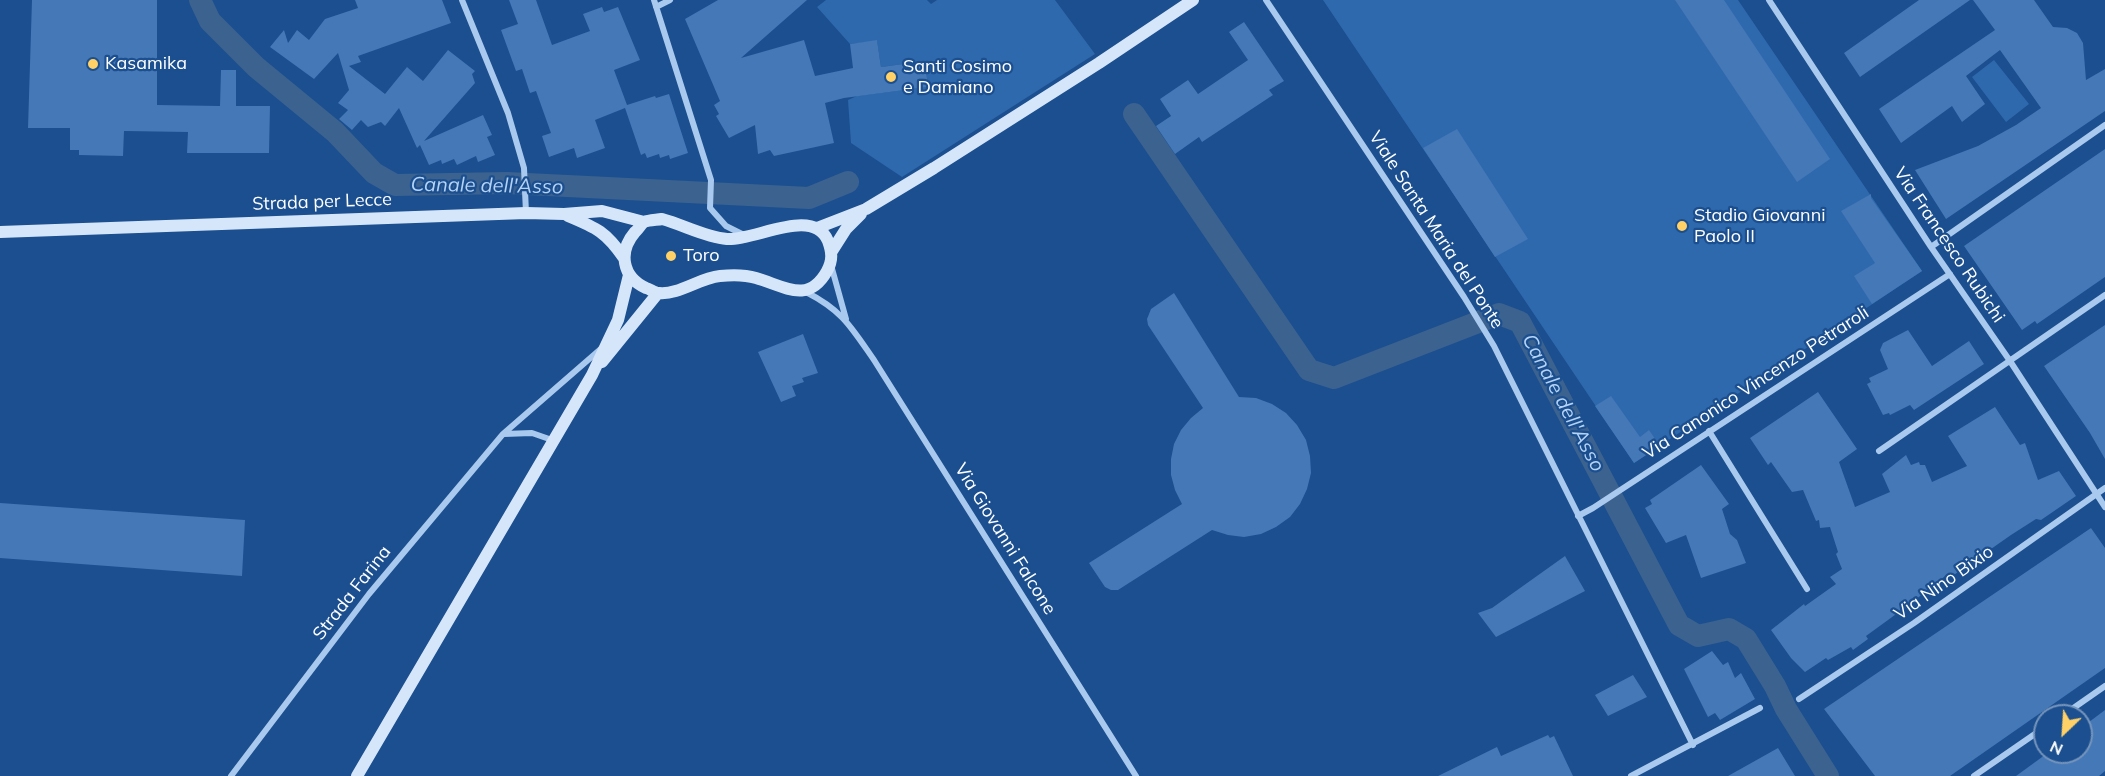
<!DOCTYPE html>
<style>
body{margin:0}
#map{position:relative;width:2105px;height:776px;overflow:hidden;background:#1b4f8f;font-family:Mulish,sans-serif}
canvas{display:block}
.north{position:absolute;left:2033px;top:704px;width:60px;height:60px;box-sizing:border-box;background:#1b4f8f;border:2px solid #7695bc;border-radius:50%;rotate:205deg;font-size:16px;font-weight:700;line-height:24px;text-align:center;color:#fff}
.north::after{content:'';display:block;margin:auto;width:21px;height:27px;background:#ffd166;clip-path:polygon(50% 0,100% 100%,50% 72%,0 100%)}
</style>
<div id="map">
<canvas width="2105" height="776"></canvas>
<div class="north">N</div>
</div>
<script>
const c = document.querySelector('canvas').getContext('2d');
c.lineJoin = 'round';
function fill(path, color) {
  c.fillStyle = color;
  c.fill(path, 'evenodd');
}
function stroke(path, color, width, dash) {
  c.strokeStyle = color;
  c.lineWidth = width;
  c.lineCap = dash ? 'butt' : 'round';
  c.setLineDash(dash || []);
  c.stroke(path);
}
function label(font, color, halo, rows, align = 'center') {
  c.font = font + ' Mulish,sans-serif';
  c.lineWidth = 4.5;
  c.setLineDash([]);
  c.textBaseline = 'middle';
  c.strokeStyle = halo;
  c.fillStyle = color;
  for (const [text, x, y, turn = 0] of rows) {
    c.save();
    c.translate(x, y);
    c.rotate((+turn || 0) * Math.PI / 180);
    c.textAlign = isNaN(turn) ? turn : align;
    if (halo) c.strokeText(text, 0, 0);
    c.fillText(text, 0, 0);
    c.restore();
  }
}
const green = new Path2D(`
 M 826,0 L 927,0 L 931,4 L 937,0 L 1055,0 L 1095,54 L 902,177 L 851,143 L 848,100 L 857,96 L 928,87 L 925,61 L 881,67 L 877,41 L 850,44 L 817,7 Z
 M 1323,0 L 1738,0 L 1922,271 L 1634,463 Z
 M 1994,60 L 2029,104 L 2006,122 L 1972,77 Z`);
const canal = new Path2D(`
 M 200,0 L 210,21 L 256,67 L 335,132 L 374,173 L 395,185 L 507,183 L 809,198 L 848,182
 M 1134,114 L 1309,370 L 1334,378 L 1499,314 L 1520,322 L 1679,625 L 1698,636 L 1729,629 L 1746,639 L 1775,686 L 1786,709 L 1828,776`);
const building = new Path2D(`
 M 32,0 L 157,0 L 157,105 L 220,106 L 221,70 L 236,70 L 236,106 L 270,106 L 269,153 L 187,153 L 188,132 L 124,131 L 123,156 L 79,155 L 79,150 L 70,150 L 70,128 L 28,128 Z
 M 355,0 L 442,0 L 451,23 L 358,56 L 361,62 L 349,66 L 385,94 L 407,67 L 423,81 L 448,50 L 475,71 L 472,74 L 475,83 L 424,141 L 483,115 L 492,135 L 487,137 L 495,155 L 478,162 L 476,156 L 457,165 L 454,159 L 442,164 L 441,160 L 429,165 L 420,145 L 417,148 L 399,108 L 385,126 L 381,122 L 368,127 L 361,120 L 352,130 L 339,119 L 348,110 L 338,103 L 349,90 L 338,53 L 314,79 L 270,47 L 284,30 L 288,43 L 297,30 L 309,40 L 325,19 L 358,8 Z
 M 509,0 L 536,0 L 552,45 L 590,31 L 583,14 L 602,7 L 604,12 L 618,7 L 640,60 L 614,70 L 627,105 L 655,96 L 656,98 L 669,94 L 688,153 L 670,159 L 669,155 L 660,158 L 659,154 L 647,158 L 645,153 L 641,155 L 625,108 L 595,120 L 605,148 L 577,158 L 574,148 L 549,157 L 542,136 L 551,133 L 536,91 L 530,93 L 522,69 L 516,71 L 501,30 L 518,24 Z
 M 718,0 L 807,0 L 741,58 L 804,40 L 815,76 L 853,68 L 850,44 L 877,40 L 881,67 L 925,61 L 928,87 L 844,98 L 825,103 L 834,143 L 774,156 L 770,150 L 758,154 L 755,125 L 729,138 L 716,116 L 719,114 L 714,105 L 720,101 L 685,19 Z
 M 1675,0 L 1724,0 L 1830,159 L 1797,182 Z
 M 1919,0 L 1970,0 L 1860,77 L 1844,53 Z
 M 1973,0 L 2034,0 L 2053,27 L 2067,28 L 2077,33 L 2083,43 L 2086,80 L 2105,69 L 2105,111 L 1946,219 L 1915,170 L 1978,146 L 2016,125 L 2041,108 L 2000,50 L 1966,76 L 1985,104 L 1962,122 L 1952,106 L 1901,143 L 1879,109 L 1995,30 Z
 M 1244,22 L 1284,81 L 1269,90 L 1273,95 L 1202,142 L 1199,137 L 1175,154 L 1156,126 L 1171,116 L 1160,99 L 1188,80 L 1198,94 L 1248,60 L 1229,32 Z
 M 1457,129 L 1528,239 L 1495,257 L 1423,148 Z
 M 2105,149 L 2105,277 L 2037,324 L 2035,321 L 2022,330 L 1964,246 Z
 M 1871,194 L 1871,198 L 1922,271 L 1872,304 L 1854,276 L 1875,263 L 1841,211 Z
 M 1174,293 L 1239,397 L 1256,398 L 1272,404 L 1286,413 L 1297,425 L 1306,440 L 1310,456 L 1311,473 L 1307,489 L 1300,504 L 1290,517 L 1276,527 L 1261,534 L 1244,537 L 1228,535 L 1212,530 L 1118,590 L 1111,590 L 1105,587 L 1089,563 L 1182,504 L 1175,490 L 1171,475 L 1171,459 L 1174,444 L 1181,430 L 1191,418 L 1203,408 L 1148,325 L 1147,319 L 1151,309 Z
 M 2105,325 L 2105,459 L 2090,433 L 2044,366 Z
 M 1908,330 L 1932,366 L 1969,341 L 1984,364 L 1914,410 L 1910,405 L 1890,415 L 1889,413 L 1883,415 L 1867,384 L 1871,382 L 1869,378 L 1888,369 L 1880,350 L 1883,343 Z
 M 803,334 L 818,373 L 802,378 L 804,382 L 792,386 L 796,396 L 781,402 L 758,352 Z
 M 1818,392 L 1857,449 L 1839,462 L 1855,507 L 1890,492 L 1882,474 L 1906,455 L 1911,465 L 1919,462 L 1920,465 L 1925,465 L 1932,482 L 1967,466 L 1948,436 L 1995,407 L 2020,445 L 2025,443 L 2038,480 L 2059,471 L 2076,496 L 2041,520 L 2036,519 L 2011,535 L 1951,577 L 1949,573 L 1910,604 L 1866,636 L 1868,639 L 1853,650 L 1851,647 L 1828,660 L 1826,658 L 1805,672 L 1791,658 L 1771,630 L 1804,604 L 1805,606 L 1836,584 L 1830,577 L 1842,569 L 1836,554 L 1838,552 L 1830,527 L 1820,528 L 1819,520 L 1816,521 L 1803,490 L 1792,492 L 1771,462 L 1768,465 L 1750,438 Z
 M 1611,396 L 1640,437 L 1649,430 L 1660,446 L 1634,463 L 1595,406 Z
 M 1701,465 L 1729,504 L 1722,509 L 1730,534 L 1737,540 L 1746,563 L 1701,578 L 1686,535 L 1666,543 L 1645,508 L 1652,504 L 1650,500 Z
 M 0,503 L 245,520 L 242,576 L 0,558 Z
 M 2091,528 L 2105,548 L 2105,668 L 1950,776 L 1875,776 L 1824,709 Z
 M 1565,556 L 1585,591 L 1496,637 L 1478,613 L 1492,608 Z
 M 1712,651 L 1723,665 L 1728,662 L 1735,678 L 1741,673 L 1755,699 L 1720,720 L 1715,713 L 1708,717 L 1684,669 Z
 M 1633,675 L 1647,697 L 1608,716 L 1595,695 Z
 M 2105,710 L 2105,771 L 2099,776 L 2016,776 L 2049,752 L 2081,752 L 2081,728 Z
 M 1548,735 L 1550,738 L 1554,736 L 1573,776 L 1438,776 L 1497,747 L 1501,756 Z
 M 1778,748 L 1795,776 L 1728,776 Z`);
const street = new Path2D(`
 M 462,0 L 508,113 L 524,168 L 526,213
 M 654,0 L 711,180 L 710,208 L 726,226 L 746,236
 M 1266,0 L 1464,297 L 1494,346 L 1693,745
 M 1769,0 L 1931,247 L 2010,361 L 2105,507
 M 656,7 L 670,0
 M 1931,247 L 2105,125
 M 831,265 L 846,319
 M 806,292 C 843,311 851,327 874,360 L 1136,776
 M 1709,431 L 1807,589
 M 504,434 L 532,433 L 552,440
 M 1879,451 L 2105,295
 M 1578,516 L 1593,508 L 1950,274
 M 1799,699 L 1914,623 L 2105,488
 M 2062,716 L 2105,686
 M 231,776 L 369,594 L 503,434 L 603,347
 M 1631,776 L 1760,708
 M 1974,776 L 2045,727`);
const secondary = new Path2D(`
 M 568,216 C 597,228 606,232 624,258
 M 662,219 C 684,225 705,237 727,239 C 755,241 813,206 828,241 C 832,252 833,260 827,271 C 808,305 784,286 756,278 C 746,275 730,275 720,276 C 699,278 679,295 659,293 C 655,293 650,289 646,288 C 622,277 618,252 635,232 C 638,230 641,224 644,222 C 649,220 657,220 662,219 Z
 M 817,228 L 866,209 L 934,168 L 1099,63 L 1193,0
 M 0,232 L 526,213 L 564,214 L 602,211 L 644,222
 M 832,251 L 846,229 L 861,214
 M 602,362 L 658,293
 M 357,776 L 592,375 L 618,320 L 629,275`);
const markers = [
 [93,64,6,"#ffd166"],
 [891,77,6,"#ffd166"],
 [1682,226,6,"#ffd166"],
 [671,256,6,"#ffd166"]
];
const poiNames = [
 ["Kasamika",105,64],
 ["Santi Cosimo",903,67],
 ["e Damiano",903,88],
 ["Stadio Giovanni",1694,216],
 ["Paolo II",1694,237],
 ["Toro",683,256]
];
const streetNames = [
 ["Strada per Lecce",322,202,-2],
 ["Viale Santa Maria del Ponte",1436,230,57],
 ["Via Francesco Rubichi",1949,245,56],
 ["Via Canonico Vincenzo Petraroli",1756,383,-33],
 ["Via Giovanni Falcone",1005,539,58],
 ["Via Nino Bixio",1944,583,-35],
 ["Strada Farina",352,593,-52]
];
const waterNames = [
 ["Canale dell'Asso",487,186,1],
 ["Canale dell'Asso",1563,403,62]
];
fill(green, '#2e69ad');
stroke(canal, '#3c6290', 22);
fill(building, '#4478b7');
stroke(street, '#a9c9ee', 6);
stroke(secondary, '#d6e6fa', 12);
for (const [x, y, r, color] of markers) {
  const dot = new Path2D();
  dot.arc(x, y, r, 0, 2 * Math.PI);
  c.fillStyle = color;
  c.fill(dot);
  stroke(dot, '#1b4f8f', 2);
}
label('18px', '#fff', '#1b4f8f', poiNames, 'left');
label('18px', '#fff', '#1b4f8f', streetNames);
label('italic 20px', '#b5d3f5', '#1b4f8f', waterNames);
</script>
